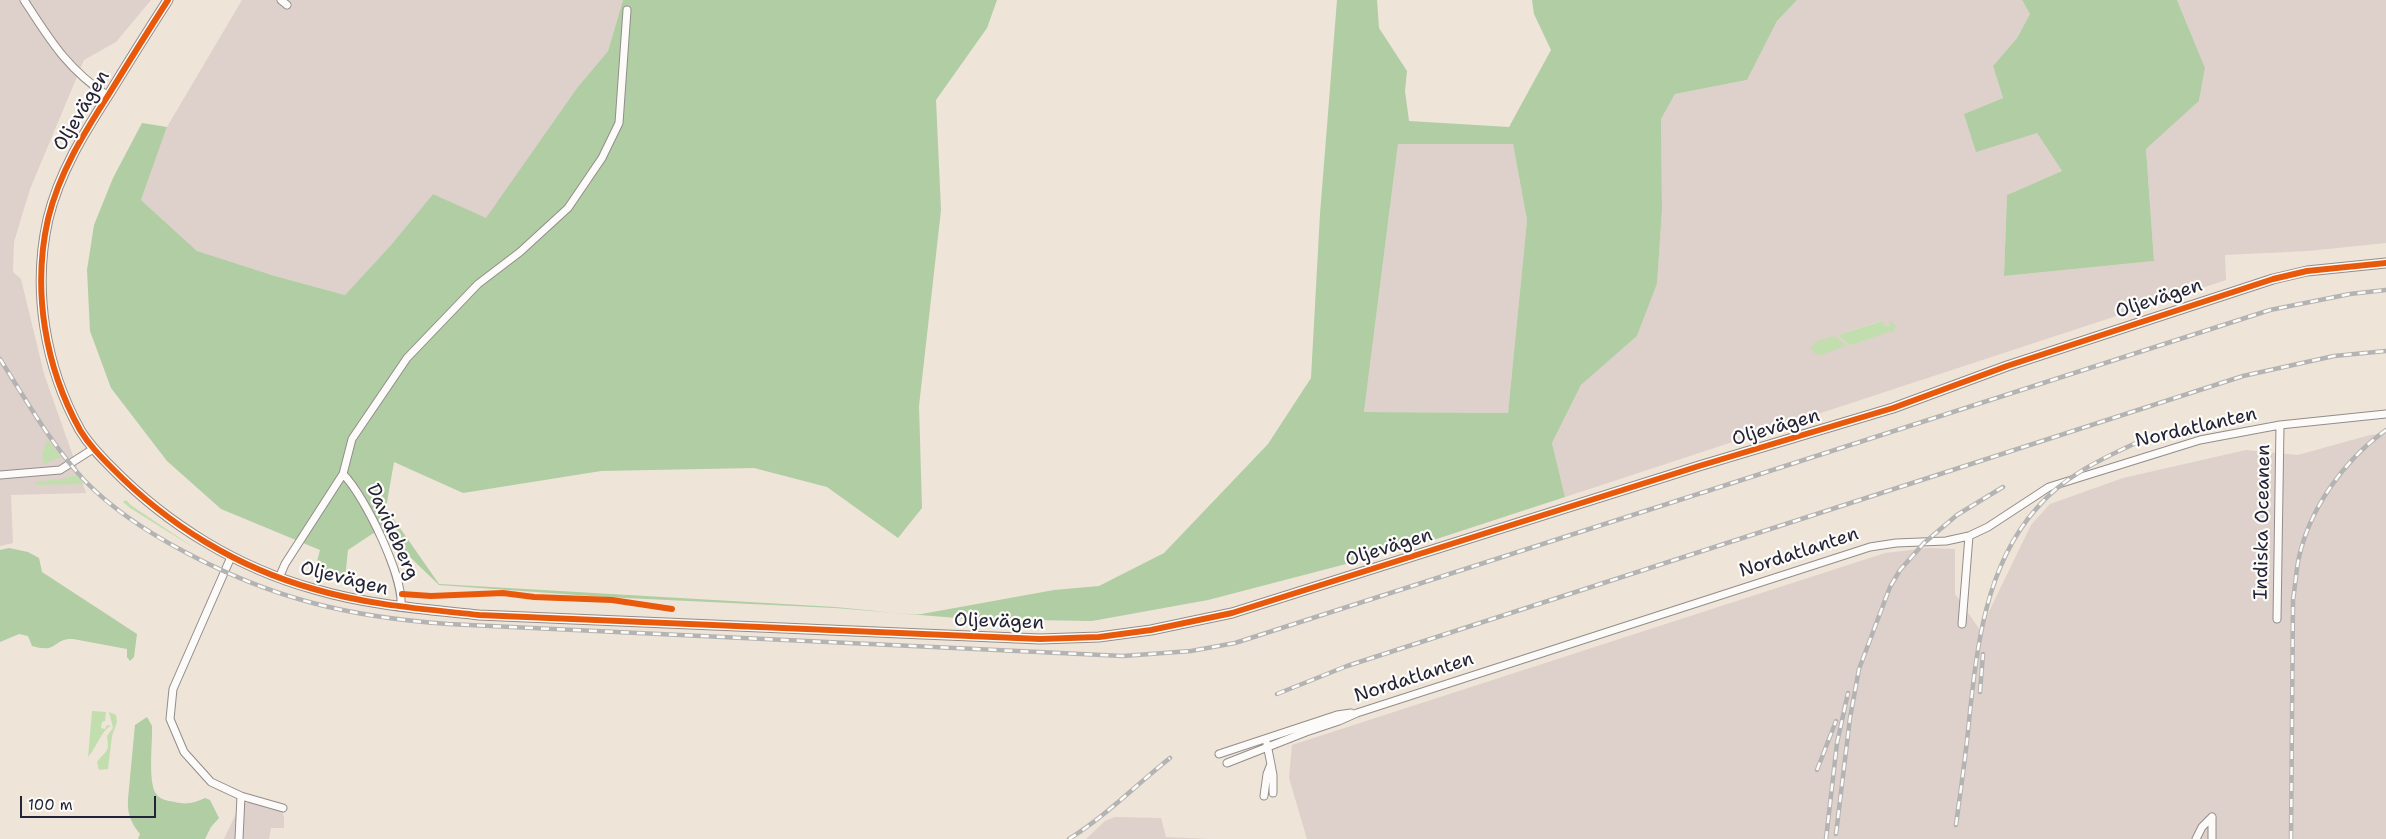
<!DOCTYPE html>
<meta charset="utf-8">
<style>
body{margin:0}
#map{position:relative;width:2386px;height:839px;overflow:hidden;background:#eee4d8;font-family:"Shantell Sans",sans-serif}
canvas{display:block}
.scale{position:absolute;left:20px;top:796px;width:136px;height:22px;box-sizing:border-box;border:2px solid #22223b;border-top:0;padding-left:6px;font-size:15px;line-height:18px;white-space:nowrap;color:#22223b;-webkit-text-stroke:4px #fdfcf7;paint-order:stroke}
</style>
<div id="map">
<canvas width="2386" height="839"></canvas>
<div class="scale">100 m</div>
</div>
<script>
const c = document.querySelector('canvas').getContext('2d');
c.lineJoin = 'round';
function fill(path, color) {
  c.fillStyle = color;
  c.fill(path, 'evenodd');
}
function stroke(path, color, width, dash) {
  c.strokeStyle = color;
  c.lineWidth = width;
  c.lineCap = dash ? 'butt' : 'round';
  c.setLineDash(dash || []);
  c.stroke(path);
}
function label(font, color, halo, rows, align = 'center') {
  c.font = font + ' "Shantell Sans",sans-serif';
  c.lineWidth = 4.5;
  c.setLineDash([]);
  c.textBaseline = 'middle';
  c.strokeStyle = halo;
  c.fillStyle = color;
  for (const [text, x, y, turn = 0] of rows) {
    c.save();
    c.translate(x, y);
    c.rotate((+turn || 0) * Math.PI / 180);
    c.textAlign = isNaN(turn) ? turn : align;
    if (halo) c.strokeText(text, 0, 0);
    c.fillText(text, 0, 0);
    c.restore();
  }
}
const industrial = new Path2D(`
 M 0,0 L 151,0 L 116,42 L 84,60 L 30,189 L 14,242 L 13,272 L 21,279 L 44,374 L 86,493 L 11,495 L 13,543 L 0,546 Z
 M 242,0 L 623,0 L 608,51 L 577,88 L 486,219 L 433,194 L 391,245 L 345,295 L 275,276 L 197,251 L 141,200 L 167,127 Z
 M 1797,0 L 2022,0 L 2030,14 L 2017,38 L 1993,66 L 2003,98 L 1964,114 L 2037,133 L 2062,171 L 2007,195 L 2004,276 L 2154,261 L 2146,149 L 2199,101 L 2205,68 L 2177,0 L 2386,0 L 2386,243 L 2308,251 L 2225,255 L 2226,280 L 1565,497 L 1552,443 L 1581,385 L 1637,336 L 1657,284 L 1662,210 L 1661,119 L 1675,94 L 1747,80 L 1777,21 ZM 1881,321 L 1885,326 L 1891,325 L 1896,329 L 1850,346 L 1838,335 Z
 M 1398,144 L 1513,144 L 1527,220 L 1508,413 L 1364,412 Z
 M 2386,433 L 2386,839 L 1307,839 L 1289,778 L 1292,745 L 1885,553 L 1928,548 L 1955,549 L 1955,594 L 1980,630 L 2031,525 L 2050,504 L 2123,478 L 2246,450 L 2298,455 L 2370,435 Z
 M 279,802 L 284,817 L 284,828 L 271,828 L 269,839 L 224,839 L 241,803 Z
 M 1115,817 L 1161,818 L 1166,837 L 1210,839 L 1086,839 L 1105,821 Z`);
const green = new Path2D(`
 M 1889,320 L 1896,326 L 1895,330 L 1850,346 L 1838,335 L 1882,321 L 1885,326 L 1891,325 Z
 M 1835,336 L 1846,346 L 1820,355 L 1815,354 L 1810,347 L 1817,341 Z
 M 47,439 L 61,457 L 44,464 L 42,456 Z
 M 76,475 L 84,484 L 38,485 L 36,482 L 62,479 Z
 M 126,500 L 132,506 L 196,549 L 130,508 L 123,502 Z
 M 92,711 L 106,712 L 105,721 L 102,722 L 101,728 L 105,729 L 107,725 L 111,726 C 102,729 96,749 88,757 Z
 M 109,712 L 116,715 L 117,722 L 112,736 L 108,769 L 99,770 L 97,762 C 106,750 110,753 107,736 L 113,728 Z`);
const forest = new Path2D(`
 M 623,0 L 997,0 L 987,28 L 936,100 L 941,210 L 919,406 L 922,508 L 898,538 L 827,487 L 754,468 L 601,471 L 463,493 L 394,462 L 386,508 L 439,584 L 835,607 L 916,615 L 1054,590 L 1099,586 L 1164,553 L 1268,444 L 1311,378 L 1320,214 L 1337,0 L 1377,0 L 1379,28 L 1407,71 L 1405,91 L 1409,121 L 1509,127 L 1551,50 L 1534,14 L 1532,0 L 1797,0 L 1777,21 L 1747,80 L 1675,94 L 1661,119 L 1662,210 L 1657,284 L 1637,336 L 1581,385 L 1552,443 L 1565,497 L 1415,546 L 1208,600 L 1092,621 L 969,619 L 835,608 L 605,597 L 439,585 L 382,530 L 372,534 L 348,550 L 345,579 L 314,573 L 320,550 L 221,509 L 167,461 L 111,388 L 90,331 L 87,270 L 94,225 L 113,178 L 142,123 L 167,127 L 141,200 L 197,251 L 275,276 L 345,295 L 391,245 L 433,194 L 486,218 L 577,88 L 608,51 ZM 1398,144 L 1513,144 L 1527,220 L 1508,413 L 1364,412 Z
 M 2022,0 L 2177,0 L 2205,68 L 2199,101 L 2146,149 L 2154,261 L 2004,276 L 2007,195 L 2062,171 L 2037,133 L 1976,152 L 1964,114 L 2003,98 L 1993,66 L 2017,38 L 2030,14 Z
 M 9,548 L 28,552 L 39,558 L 42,572 L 137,634 L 134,657 L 130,661 L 127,657 L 127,649 L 73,639 C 52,638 59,654 32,646 L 28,636 L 19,634 L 0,642 L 0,550 Z
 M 147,717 L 152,726 L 152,733 C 152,747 148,786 157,795 C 161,800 169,801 175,802 C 187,805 194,803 205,798 L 210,800 L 219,818 L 211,827 L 205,839 L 138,839 L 140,834 C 131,823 127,814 128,799 L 135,725 Z`);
const minor = new Path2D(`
 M 24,0 C 50,40 67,69 108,96
 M 281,0 L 287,5
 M 343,474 C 365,496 404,577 401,607
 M 0,475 L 60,470 L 93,449
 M 231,557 L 173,689 L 170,719 L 184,752 L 211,782 L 241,796 L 283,808
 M 279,578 L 285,564 L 343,474 L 352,439 L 407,358 L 478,284 L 520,252 L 568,208 L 602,158 L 619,123 L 627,10
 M 2277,619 L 2280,425
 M 1962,624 L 1969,536
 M 1267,744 L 1273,775 L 1273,793
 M 1219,754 L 1337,715 L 1351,713
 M 1227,763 L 1306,732 L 1339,721 L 1357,713 L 1870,547 L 1896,543 L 1946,541 L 1969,536 L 1988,527 L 2049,487 L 2200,440 L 2280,425 L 2386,414
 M 1264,796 L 1267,774 L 1271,764
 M 239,839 L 241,796
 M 2196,839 L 2202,827 L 2212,817
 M 2212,839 L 2212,817`);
const tertiary = new Path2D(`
 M 168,0 C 148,31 128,63 109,94 C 84,133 59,173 48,219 C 32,290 45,367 80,430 C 89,445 101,457 113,469 C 168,525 238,568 314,589 C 368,605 423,609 479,615 L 1040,639 L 1099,637 L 1151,630 L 1232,613 L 1699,466 L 1893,408 L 2007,366 L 2273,279 L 2307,271 L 2386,263`);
const rail = new Path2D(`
 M 0,359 C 26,400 51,444 84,480 C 113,510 149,533 185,552 C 273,599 350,617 448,624 L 1123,656 L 1191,651 L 1235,643 L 2270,310 L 2350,294 L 2386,290
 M 1980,692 L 1983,654
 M 1277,694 L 1347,666 L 2243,376 L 2334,356 L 2386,351
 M 1817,770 L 1836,721
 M 1956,825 C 1960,794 1965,762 1968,731 C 1976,655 1983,569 2036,509 C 2063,477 2099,460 2136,443
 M 1836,834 L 1850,718 L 1859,669 L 1890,587 L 1900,570 L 1924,543 L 1957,515 L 2003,487
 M 1069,839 C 1106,816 1136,785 1170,758
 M 1826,839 L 1837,743 L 1848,693
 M 2291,839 L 2293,600 C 2295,587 2296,574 2298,562 C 2308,510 2344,460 2386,430`);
const cycleway = new Path2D(`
 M 168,0 C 148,31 128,63 109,94 C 84,133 59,173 48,219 C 32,290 45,367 80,430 C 89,445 101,457 113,469 C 168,525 238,568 314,589 C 368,605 423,609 479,615 L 1040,639 L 1099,637 L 1151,630 L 1232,613 L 1699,466 L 1893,408 L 2007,366 L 2273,279 L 2307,271 L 2386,263
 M 402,594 L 431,596 L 503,593 L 534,597 L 612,600 L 672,609`);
const streetNames = [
 ["Oljevägen",82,111,-59],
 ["Oljevägen",2159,299,-18],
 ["Oljevägen",1776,428,-16],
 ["Nordatlanten",2196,428,-13],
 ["Indiska Oceanen",2263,522,-89],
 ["Davideberg",392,532,66],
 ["Oljevägen",1389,548,-17],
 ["Nordatlanten",1799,553,-18],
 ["Oljevägen",344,579,14],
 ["Oljevägen",999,622,2],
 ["Nordatlanten",1414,678,-18]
];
fill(industrial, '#ded0ca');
fill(green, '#c2deaf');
fill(forest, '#b0cda4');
stroke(minor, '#928d8a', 9);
stroke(tertiary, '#928d8a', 11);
stroke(minor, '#fcfbf9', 7);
stroke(tertiary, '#fcfbf9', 9);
stroke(rail, '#b4b3b4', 4.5);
stroke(rail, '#fdfcf7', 2.5, [8]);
stroke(cycleway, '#e8590c', 6);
label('19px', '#22223b', '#fdfcf7', streetNames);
</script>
